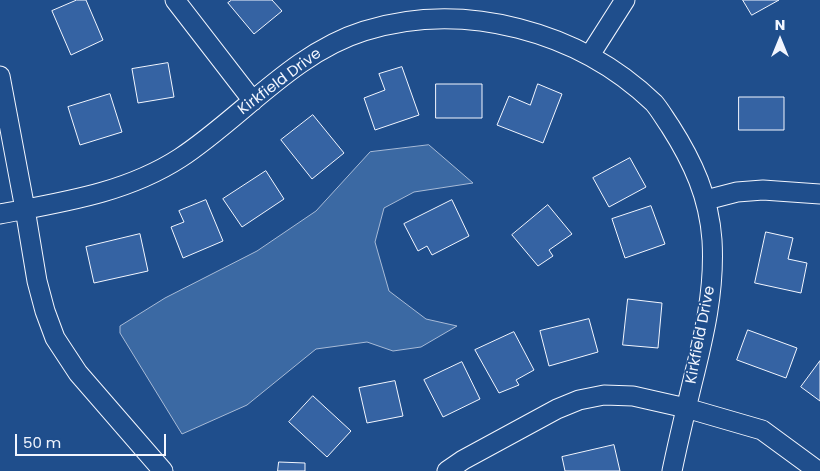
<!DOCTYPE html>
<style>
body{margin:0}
#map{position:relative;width:820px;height:471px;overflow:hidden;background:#1f4e8c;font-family:Poppins,sans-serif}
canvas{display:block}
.north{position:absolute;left:755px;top:15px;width:50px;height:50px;-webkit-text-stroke:4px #1f4e8c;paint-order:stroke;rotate:0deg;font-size:14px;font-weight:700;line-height:20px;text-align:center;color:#f2f6ff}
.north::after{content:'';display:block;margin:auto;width:18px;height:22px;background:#f2f6ff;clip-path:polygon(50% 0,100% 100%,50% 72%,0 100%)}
.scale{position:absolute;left:15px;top:434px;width:151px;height:22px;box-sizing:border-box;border:2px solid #f2f6ff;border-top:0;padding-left:6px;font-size:15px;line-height:18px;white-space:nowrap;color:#f2f6ff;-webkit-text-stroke:4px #1f4e8c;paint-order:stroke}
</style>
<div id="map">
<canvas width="820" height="471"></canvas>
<div class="north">N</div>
<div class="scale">50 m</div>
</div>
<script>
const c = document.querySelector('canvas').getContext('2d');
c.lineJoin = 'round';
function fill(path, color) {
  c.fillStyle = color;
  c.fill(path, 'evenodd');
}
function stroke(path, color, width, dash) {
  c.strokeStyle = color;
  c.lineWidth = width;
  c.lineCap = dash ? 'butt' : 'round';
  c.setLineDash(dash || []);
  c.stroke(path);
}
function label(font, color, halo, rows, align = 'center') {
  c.font = font + ' Poppins,sans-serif';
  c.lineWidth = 4;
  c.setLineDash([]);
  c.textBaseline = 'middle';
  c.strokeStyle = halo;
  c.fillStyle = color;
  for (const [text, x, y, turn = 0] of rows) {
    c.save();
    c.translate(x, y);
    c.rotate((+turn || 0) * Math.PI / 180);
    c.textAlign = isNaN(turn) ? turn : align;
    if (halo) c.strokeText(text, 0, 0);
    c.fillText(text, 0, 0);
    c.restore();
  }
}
const water = new Path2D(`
 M 429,145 L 473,183 L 414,192 L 384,208 L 375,242 L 389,291 L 426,319 L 457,326 L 421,347 L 393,351 L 367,342 L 316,349 L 247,405 L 182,434 L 120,333 L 120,326 L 165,298 L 257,251 L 316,211 L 370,152 Z`);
const building = new Path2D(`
 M 77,0 L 86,0 L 103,40 L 71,55 L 52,11 Z
 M 232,0 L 272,0 L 282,11 L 254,34 L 228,3 Z
 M 743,0 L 779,0 L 752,15 Z
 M 168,63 L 174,97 L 138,103 L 132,69 Z
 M 402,67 L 419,115 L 375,130 L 364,98 L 385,90 L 379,74 Z
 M 436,84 L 482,84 L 482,118 L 436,118 Z
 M 538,84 L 562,94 L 543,143 L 497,125 L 509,96 L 530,105 Z
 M 110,94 L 122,132 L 80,145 L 68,107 Z
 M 739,97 L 784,97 L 784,130 L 739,130 Z
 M 313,115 L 344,153 L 312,179 L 281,140 Z
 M 630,158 L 646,187 L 609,207 L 593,178 Z
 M 266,171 L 284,199 L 242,227 L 223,199 Z
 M 206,200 L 223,241 L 183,258 L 171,227 L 184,222 L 179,211 Z
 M 452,200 L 469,236 L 432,255 L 427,246 L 418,251 L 404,224 Z
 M 548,205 L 572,234 L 549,250 L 553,256 L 538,266 L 512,235 Z
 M 651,206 L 665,244 L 625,258 L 612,219 Z
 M 766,232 L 793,238 L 788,259 L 807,263 L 801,293 L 755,283 Z
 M 140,234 L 148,271 L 94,283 L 86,247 Z
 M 628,299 L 662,303 L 658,348 L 623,345 Z
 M 589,319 L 598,352 L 549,366 L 540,331 Z
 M 748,330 L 797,348 L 786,378 L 737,360 Z
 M 514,332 L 534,370 L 516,380 L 519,385 L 499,393 L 475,350 Z
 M 820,361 L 820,401 L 801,387 Z
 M 462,362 L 480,399 L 443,417 L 424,380 Z
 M 395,381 L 403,416 L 367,423 L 359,388 Z
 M 313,396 L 351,431 L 327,457 L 289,422 Z
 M 614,445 L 620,471 L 565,471 L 562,457 Z
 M 279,462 L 305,463 L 305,471 L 278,471 Z`);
const street = new Path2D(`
 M 175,0 L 253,101
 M 590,55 L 625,0
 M 0,76 L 25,209 L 37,281 L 45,311 L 55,338 L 78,373 L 163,471
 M 706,200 L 737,192 L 763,190 L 820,194
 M 0,214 C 63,202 126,193 180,158 C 241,118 293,53 364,31 C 464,0 579,31 654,103 C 660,110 665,119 670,126 C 693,162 709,197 712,240 C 715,290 704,336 692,384 C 685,413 678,442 672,471
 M 447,471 L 463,460 L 557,409 L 579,400 L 604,395 L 633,396 L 686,408 L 762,430 L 818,471`);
const streetNames = [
 ["Kirkfield Drive",280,82,-37],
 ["Kirkfield Drive",701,335,-79]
];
fill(water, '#3b69a3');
stroke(water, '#a8bbd7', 1);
fill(building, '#3563a3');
stroke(building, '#f2f6ff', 1);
stroke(street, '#f2f6ff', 21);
stroke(street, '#1f4e8c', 19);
label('15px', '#f2f6ff', '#1f4e8c', streetNames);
</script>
